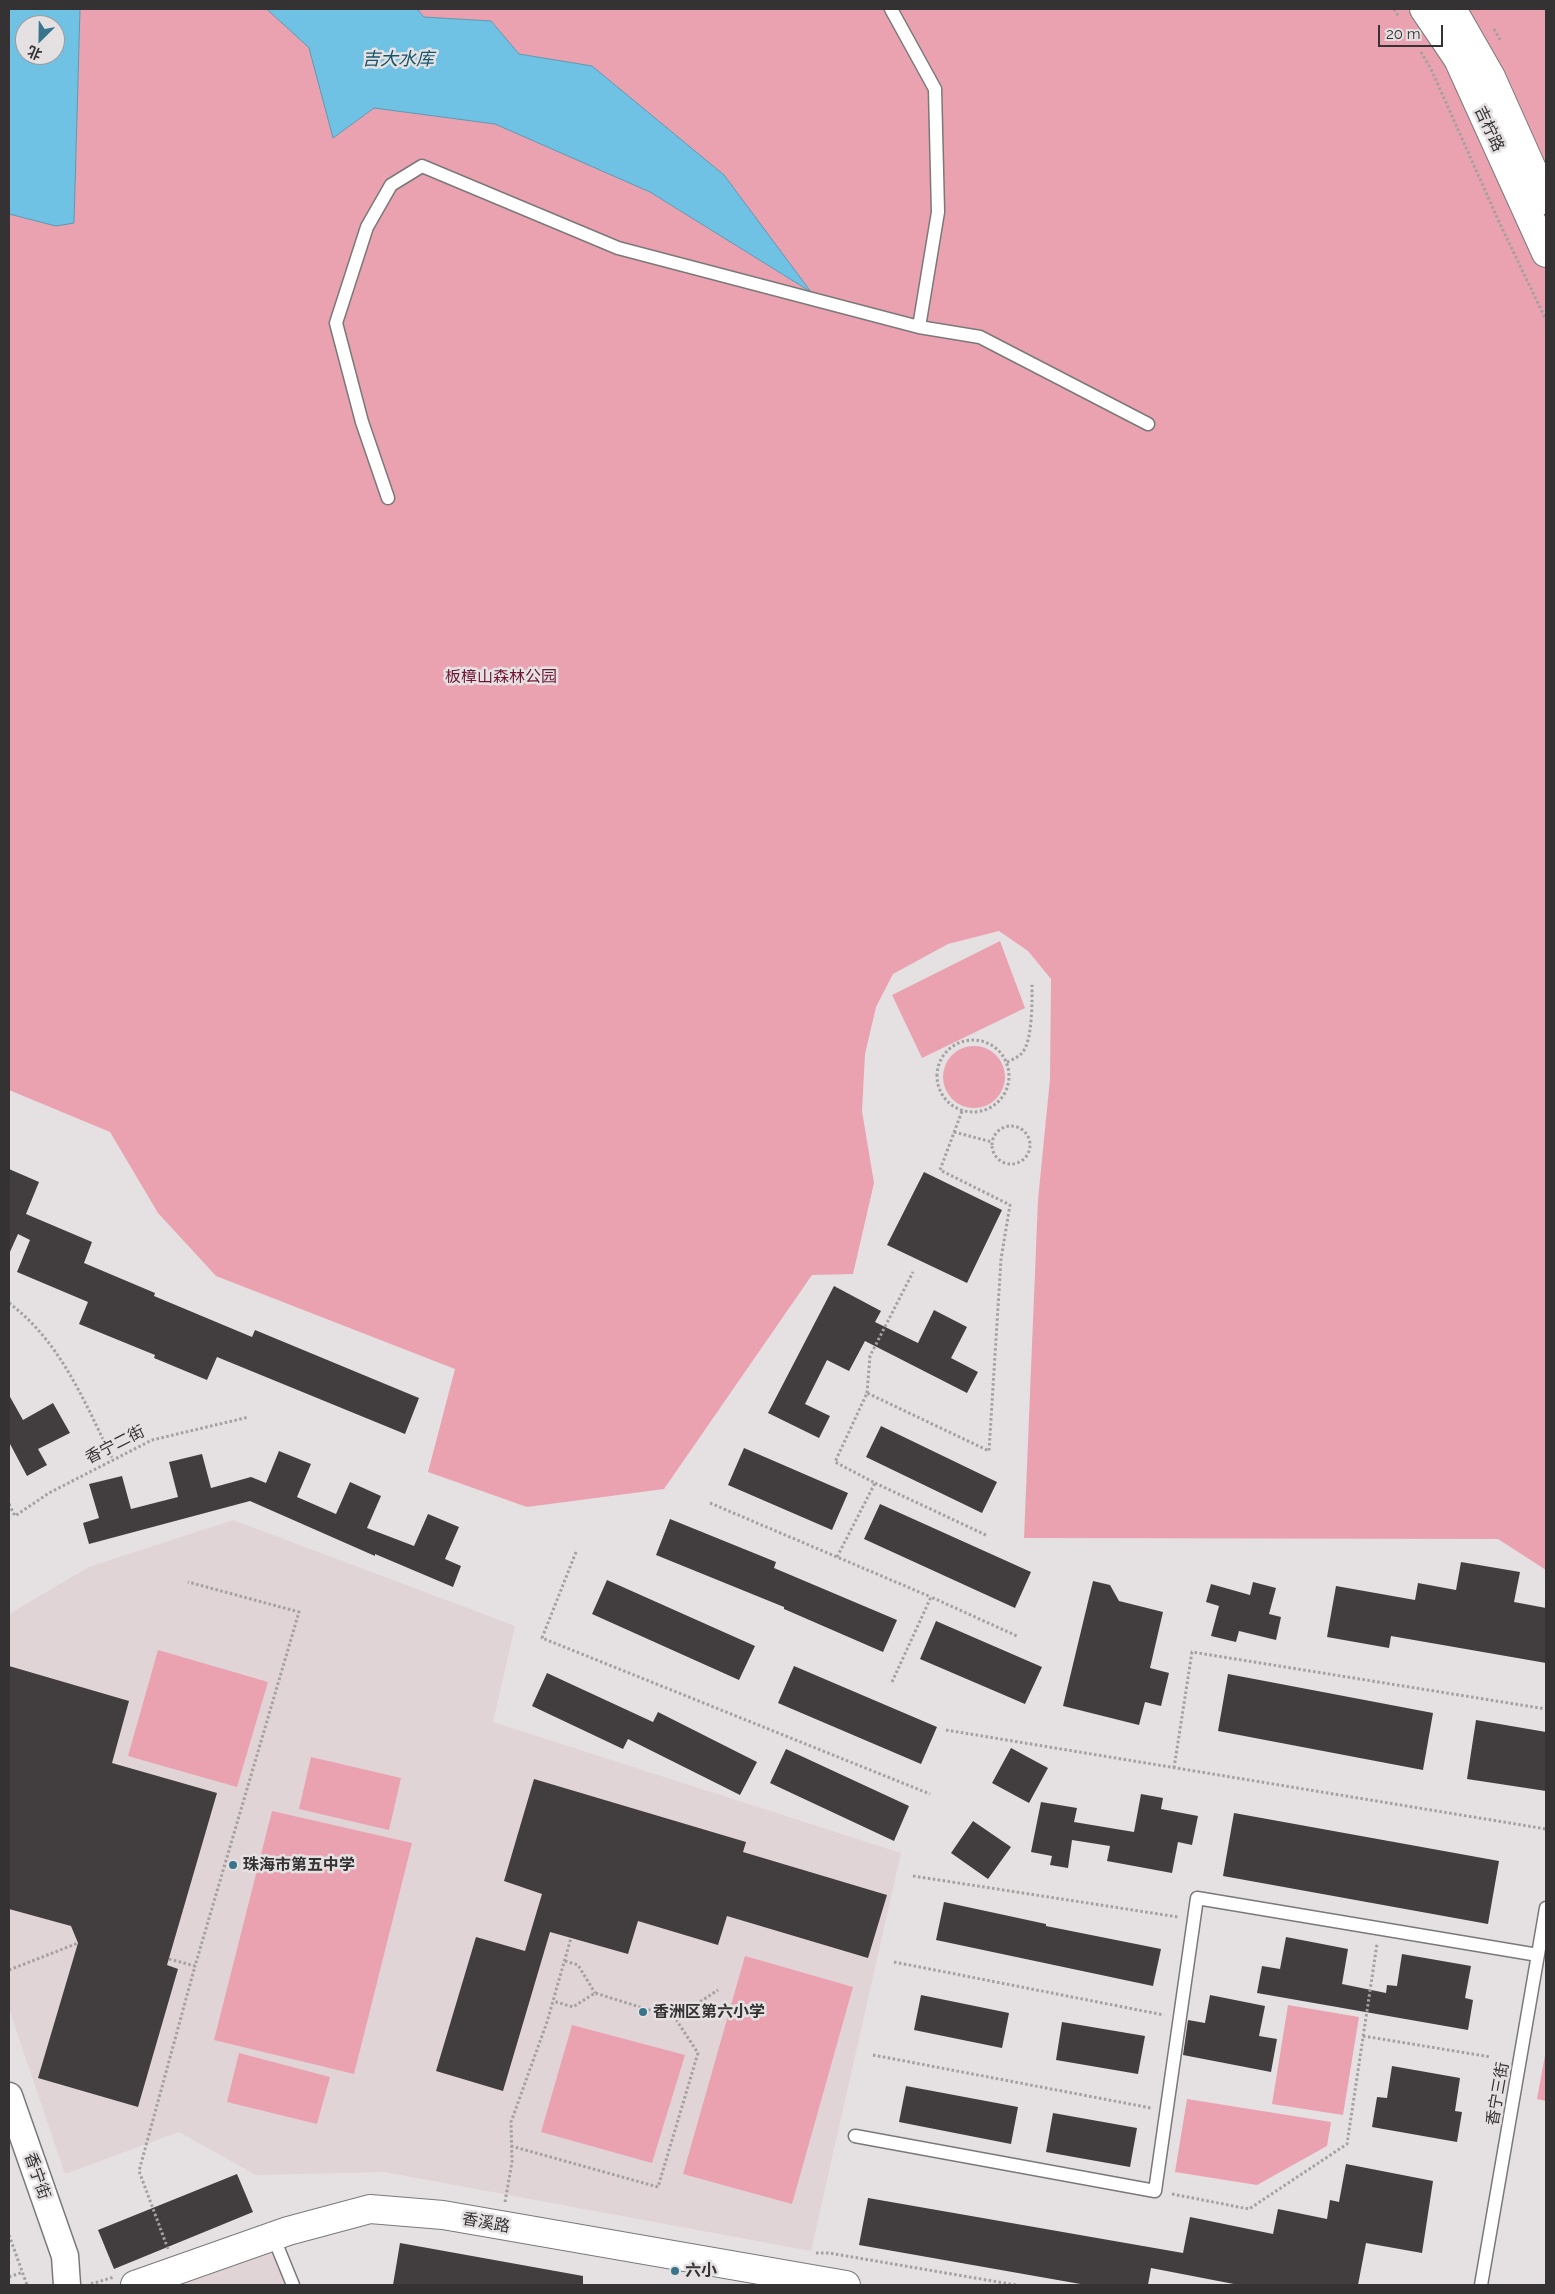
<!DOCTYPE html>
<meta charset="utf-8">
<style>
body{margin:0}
#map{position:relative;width:1555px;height:2294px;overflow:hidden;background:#e5e1e2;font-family:Raleway,"Noto Sans SC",sans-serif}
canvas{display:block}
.frame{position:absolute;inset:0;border:10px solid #343232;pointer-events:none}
.north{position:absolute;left:15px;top:15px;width:50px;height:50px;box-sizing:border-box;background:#e5e1e2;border:1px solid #9e9b9c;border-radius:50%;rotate:203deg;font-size:14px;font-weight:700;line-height:20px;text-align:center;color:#343232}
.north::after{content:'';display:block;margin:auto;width:18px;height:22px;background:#38748b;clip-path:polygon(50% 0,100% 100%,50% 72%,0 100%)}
.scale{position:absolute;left:1378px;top:25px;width:65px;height:22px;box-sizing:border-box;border:2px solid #343232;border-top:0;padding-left:6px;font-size:15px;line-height:18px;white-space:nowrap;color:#343232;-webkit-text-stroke:4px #e5e1e2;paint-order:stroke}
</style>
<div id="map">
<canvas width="1555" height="2294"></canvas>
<div class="frame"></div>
<div class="north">北</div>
<div class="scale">20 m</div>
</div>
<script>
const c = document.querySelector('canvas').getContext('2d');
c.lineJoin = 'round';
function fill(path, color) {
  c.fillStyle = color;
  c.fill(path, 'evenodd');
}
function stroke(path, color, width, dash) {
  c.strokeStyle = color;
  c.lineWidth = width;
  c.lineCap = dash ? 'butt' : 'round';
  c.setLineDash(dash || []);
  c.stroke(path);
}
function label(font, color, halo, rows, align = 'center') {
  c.font = font + ' Raleway,"Noto Sans SC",sans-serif';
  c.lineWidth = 5;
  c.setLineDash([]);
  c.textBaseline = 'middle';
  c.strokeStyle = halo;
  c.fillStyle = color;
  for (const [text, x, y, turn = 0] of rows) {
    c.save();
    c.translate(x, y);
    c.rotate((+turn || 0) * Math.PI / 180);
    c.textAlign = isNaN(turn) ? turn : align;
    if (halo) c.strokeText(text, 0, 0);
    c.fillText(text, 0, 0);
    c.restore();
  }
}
const built = new Path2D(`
 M 233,1520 L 515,1626 L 493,1722 L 901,1853 L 811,2251 L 384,2172 L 256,2175 L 179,2132 L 65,2174 L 9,2009 L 9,1614 L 89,1567 Z
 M 273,2237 L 294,2285 L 136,2285 Z`);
const green = new Path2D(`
 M 80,9 L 267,9 L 309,48 L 333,138 L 374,108 L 495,124 L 650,192 L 809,291 L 724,175 L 592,66 L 519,54 L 491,21 L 424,17 L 417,9 L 1546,9 L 1546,1570 L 1498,1539 L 1024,1538 L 1038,1200 L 1050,1079 L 1051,979 L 1028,951 L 999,931 L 948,944 L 893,974 L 876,1007 L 865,1054 L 862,1111 L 874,1183 L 853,1274 L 812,1275 L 664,1489 L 527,1507 L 428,1472 L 455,1369 L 216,1276 L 158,1213 L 110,1132 L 9,1090 L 9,214 L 56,226 L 74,222 Z
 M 1000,941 L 1025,1008 L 922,1058 L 892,995 Z
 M943 1077a31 31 0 1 1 62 0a31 31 0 1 1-62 0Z
 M 158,1650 L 268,1682 L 237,1787 L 128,1756 Z
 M 311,1757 L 401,1778 L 389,1830 L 299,1809 Z
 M 272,1811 L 412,1843 L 354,2074 L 214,2040 Z
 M 745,1956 L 853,1987 L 792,2204 L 683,2174 Z
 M 1288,2005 L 1359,2017 L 1343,2115 L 1272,2104 Z
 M 572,2025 L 685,2055 L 652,2163 L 541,2132 Z
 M 1546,2050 L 1546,2101 L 1537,2099 Z
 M 239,2053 L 330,2077 L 317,2124 L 227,2102 Z
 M 1187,2099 L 1331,2122 L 1327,2146 L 1257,2185 L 1175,2172 Z`);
const water = new Path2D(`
 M 9,9 L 80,9 L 74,223 L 56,226 L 9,214 ZM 25,25 L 55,25 L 55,55 L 25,55 Z
 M 267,9 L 417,9 L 424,17 L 491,21 L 519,54 L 592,66 L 724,175 L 811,292 L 650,192 L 495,124 L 374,108 L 333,138 L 309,48 Z`);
const building = new Path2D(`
 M 9,1169 L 39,1182 L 26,1214 L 92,1242 L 84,1263 L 155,1293 L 154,1296 L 252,1337 L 255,1330 L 419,1398 L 405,1434 L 217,1357 L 207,1380 L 154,1358 L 155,1355 L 79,1324 L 88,1302 L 17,1272 L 30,1240 L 18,1234 L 9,1254 Z
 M 924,1172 L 1002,1210 L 967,1283 L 887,1245 Z
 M 834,1286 L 881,1311 L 875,1322 L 918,1343 L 934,1310 L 967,1327 L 951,1358 L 978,1372 L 967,1393 L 865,1341 L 849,1371 L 827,1360 L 805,1404 L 830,1416 L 819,1438 L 768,1413 Z
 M 9,1395 L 23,1420 L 53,1403 L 70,1433 L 38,1449 L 47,1465 L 27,1476 L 9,1442 Z
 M 881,1426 L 997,1482 L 982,1513 L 866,1457 Z
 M 744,1448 L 848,1493 L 832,1530 L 728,1485 Z
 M 279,1451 L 311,1464 L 297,1497 L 336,1514 L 350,1482 L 381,1496 L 367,1528 L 414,1546 L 428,1514 L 459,1527 L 445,1559 L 461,1566 L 453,1587 L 375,1554 L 375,1556 L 250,1501 L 89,1544 L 83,1523 L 99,1518 L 89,1484 L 122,1476 L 131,1509 L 178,1497 L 169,1462 L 202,1454 L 211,1488 L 251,1477 L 266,1483 Z
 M 880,1504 L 1031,1572 L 1015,1608 L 864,1539 Z
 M 670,1519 L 776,1562 L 774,1568 L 897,1620 L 883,1652 L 784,1609 L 784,1607 L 656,1555 Z
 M 1461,1562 L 1520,1572 L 1514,1602 L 1546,1608 L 1546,1663 L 1391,1636 L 1389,1648 L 1327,1637 L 1336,1586 L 1415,1600 L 1418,1583 L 1456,1590 Z
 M 607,1580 L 755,1646 L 739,1680 L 592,1614 Z
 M 1093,1581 L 1110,1585 L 1119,1601 L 1163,1612 L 1150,1668 L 1169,1673 L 1161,1706 L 1145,1702 L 1139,1725 L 1063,1706 Z
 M 1253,1582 L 1276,1588 L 1269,1614 L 1281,1617 L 1276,1640 L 1239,1631 L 1236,1642 L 1211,1636 L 1219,1606 L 1206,1602 L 1211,1584 L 1250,1595 Z
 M 936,1621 L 1042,1667 L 1025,1704 L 920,1659 Z
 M 9,1666 L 129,1701 L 112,1763 L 217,1793 L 167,1965 L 178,1969 L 138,2107 L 38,2078 L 78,1943 L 71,1926 L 9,1909 Z
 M 794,1666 L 937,1727 L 921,1764 L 778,1703 Z
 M 547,1673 L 653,1722 L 658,1712 L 757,1762 L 740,1795 L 628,1739 L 623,1749 L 532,1706 Z
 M 1228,1674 L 1433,1713 L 1423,1770 L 1218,1731 Z
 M 1476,1720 L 1546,1732 L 1546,1791 L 1467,1779 Z
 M 1011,1748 L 1048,1768 L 1029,1803 L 992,1783 Z
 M 786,1749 L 909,1806 L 894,1841 L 770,1783 Z
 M 534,1779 L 746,1842 L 743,1852 L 887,1895 L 868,1958 L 727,1916 L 718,1945 L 638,1921 L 628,1954 L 550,1932 L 503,2091 L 436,2071 L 476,1937 L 525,1951 L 542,1894 L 504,1881 Z
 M 1141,1794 L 1163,1798 L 1161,1809 L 1198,1816 L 1192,1845 L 1178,1842 L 1172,1873 L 1107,1861 L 1110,1846 L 1072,1840 L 1068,1868 L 1050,1865 L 1052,1856 L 1031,1852 L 1041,1802 L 1077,1808 L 1074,1822 L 1134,1832 Z
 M 1234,1813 L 1499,1861 L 1488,1924 L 1223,1876 Z
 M 973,1821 L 1011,1847 L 988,1879 L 951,1853 Z
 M 944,1902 L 1046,1924 L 1046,1926 L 1161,1949 L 1153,1986 L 936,1940 Z
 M 1286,1937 L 1348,1949 L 1342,1984 L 1386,1993 L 1387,1985 L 1397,1986 L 1402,1954 L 1471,1966 L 1465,1998 L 1473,2000 L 1468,2030 L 1257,1993 L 1262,1966 L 1280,1969 Z
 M 921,1995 L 1009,2013 L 1002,2048 L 914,2030 Z
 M 1210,1995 L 1265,2006 L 1259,2036 L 1277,2039 L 1271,2072 L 1183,2055 L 1188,2020 L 1205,2023 Z
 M 1062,2022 L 1145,2036 L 1138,2074 L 1056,2060 Z
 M 1392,2066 L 1460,2078 L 1455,2111 L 1462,2112 L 1457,2142 L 1372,2127 L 1377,2097 L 1387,2098 Z
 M 906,2086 L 1018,2107 L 1011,2144 L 899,2122 Z
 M 1053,2113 L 1137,2128 L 1130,2167 L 1046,2152 Z
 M 1346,2164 L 1433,2181 L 1422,2253 L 1366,2243 L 1358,2285 L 1239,2285 L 1151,2268 L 1148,2285 L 1086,2285 L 859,2245 L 868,2198 L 1183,2253 L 1190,2217 L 1273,2234 L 1278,2209 L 1327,2219 L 1330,2200 L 1339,2202 Z
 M 237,2174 L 253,2212 L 114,2269 L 98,2230 Z
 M 400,2243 L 583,2276 L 583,2285 L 393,2285 Z`);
const path = new Path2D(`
 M 1394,9 L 1399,17
 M 1494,29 L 1501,41
 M 1421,52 L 1431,69 L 1500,224 L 1546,320
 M937 1076a36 36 0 1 1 72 0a36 36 0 1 1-72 0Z
 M 1007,1062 C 1012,1060 1018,1057 1021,1054 C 1033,1043 1032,1000 1032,984
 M992 1145a19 19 0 1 1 38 0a19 19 0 1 1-38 0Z
 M 954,1132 L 992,1142
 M 9,1303 C 61,1342 85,1403 113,1460
 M 867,1393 L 870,1356 L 913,1272
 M 875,1483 L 988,1536
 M 710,1503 L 931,1597
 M 9,1504 L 15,1516 L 49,1493 L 152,1440 L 249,1417
 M 576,1552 L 542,1638 L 930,1794
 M 837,1557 L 875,1483 L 835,1462 L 867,1393 L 989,1451 L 1001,1259 L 1010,1205 L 940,1170 L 962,1111
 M 892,1682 L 931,1597 L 1017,1636
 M 946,1730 L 1546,1829
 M 1174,1768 L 1192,1652 L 1546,1709
 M 913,1876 L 1178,1917
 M 169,1959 L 195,1966 L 299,1612 L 188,1582
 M 565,1961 L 578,1965 L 595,1993
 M 894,1962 L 1164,2015
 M 9,1970 L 78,1943
 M 675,2018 L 718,1990
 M 1363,2036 L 1491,2057
 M 873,2055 L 1151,2108
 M 511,2146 L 658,2187 L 698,2053 L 675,2018 L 595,1993 L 573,2007 L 553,2001
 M 1172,2194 L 1249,2209 L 1347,2144 L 1377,1944
 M 505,2202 L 512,2162 L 511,2122 L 547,2022 L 571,1938
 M 9,2235 L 27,2285
 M 168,2249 L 139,2171 L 195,1966
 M 816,2253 L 829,2253 L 1016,2285
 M 9,2277 L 23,2272
 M 91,2284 L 114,2277`);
const lane = new Path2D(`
 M 919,327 L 980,337 L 1148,424
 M 388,498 L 362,422 L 336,323 L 367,227 L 391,185 L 422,166 L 618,248 L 919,327 L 938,212 L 935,89 L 891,9
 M 855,2136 L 1155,2191 L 1197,1898 L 1538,1955
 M 273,2236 L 293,2285
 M 1481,2285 L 1546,1908`);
const street = new Path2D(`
 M 9,2096 L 65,2256 L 67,2285`);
const secondary = new Path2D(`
 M 1424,9 L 1458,59 L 1546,253
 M 1452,9 L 1491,77 L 1546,200
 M 135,2285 L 288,2231 L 370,2209 L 443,2215 L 846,2285`);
const markers = [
 [233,1865,5,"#38748b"],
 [643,2012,5,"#38748b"],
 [675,2271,5,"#38748b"]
];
const streetNames = [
 ["吉柠路",1489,129,65],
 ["香宁二街",115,1445,-27],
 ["香宁三街",1498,2094,-80],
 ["香宁街",37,2176,71],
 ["香溪路",486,2223,10]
];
const parkNames = [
 ["板樟山森林公园",501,677]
];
const poiNames = [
 ["珠海市第五中学",243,1865],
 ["香洲区第六小学",653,2012],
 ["六小",685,2271]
];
const waterNames = [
 ["吉大水库",398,60]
];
fill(built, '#e1d4d6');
fill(green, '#eaa2b0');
fill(water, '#6fc2e4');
stroke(water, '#5d97af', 1);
fill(building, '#423e3f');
stroke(lane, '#7b7878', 15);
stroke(street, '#7b7878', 29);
stroke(secondary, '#7b7878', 30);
stroke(path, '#a3a0a0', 3, [2.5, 2.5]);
stroke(lane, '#fff', 12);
stroke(street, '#fff', 26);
stroke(secondary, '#fff', 28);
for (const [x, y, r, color] of markers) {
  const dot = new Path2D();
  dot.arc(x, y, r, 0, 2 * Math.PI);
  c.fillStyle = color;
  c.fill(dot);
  stroke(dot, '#e5e1e2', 2);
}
label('16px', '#343232', '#e5e1e2', streetNames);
label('16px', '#701634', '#e5e1e2', parkNames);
label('bold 16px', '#343232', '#e5e1e2', poiNames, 'left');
label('italic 18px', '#13566e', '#e5e1e2', waterNames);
</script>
